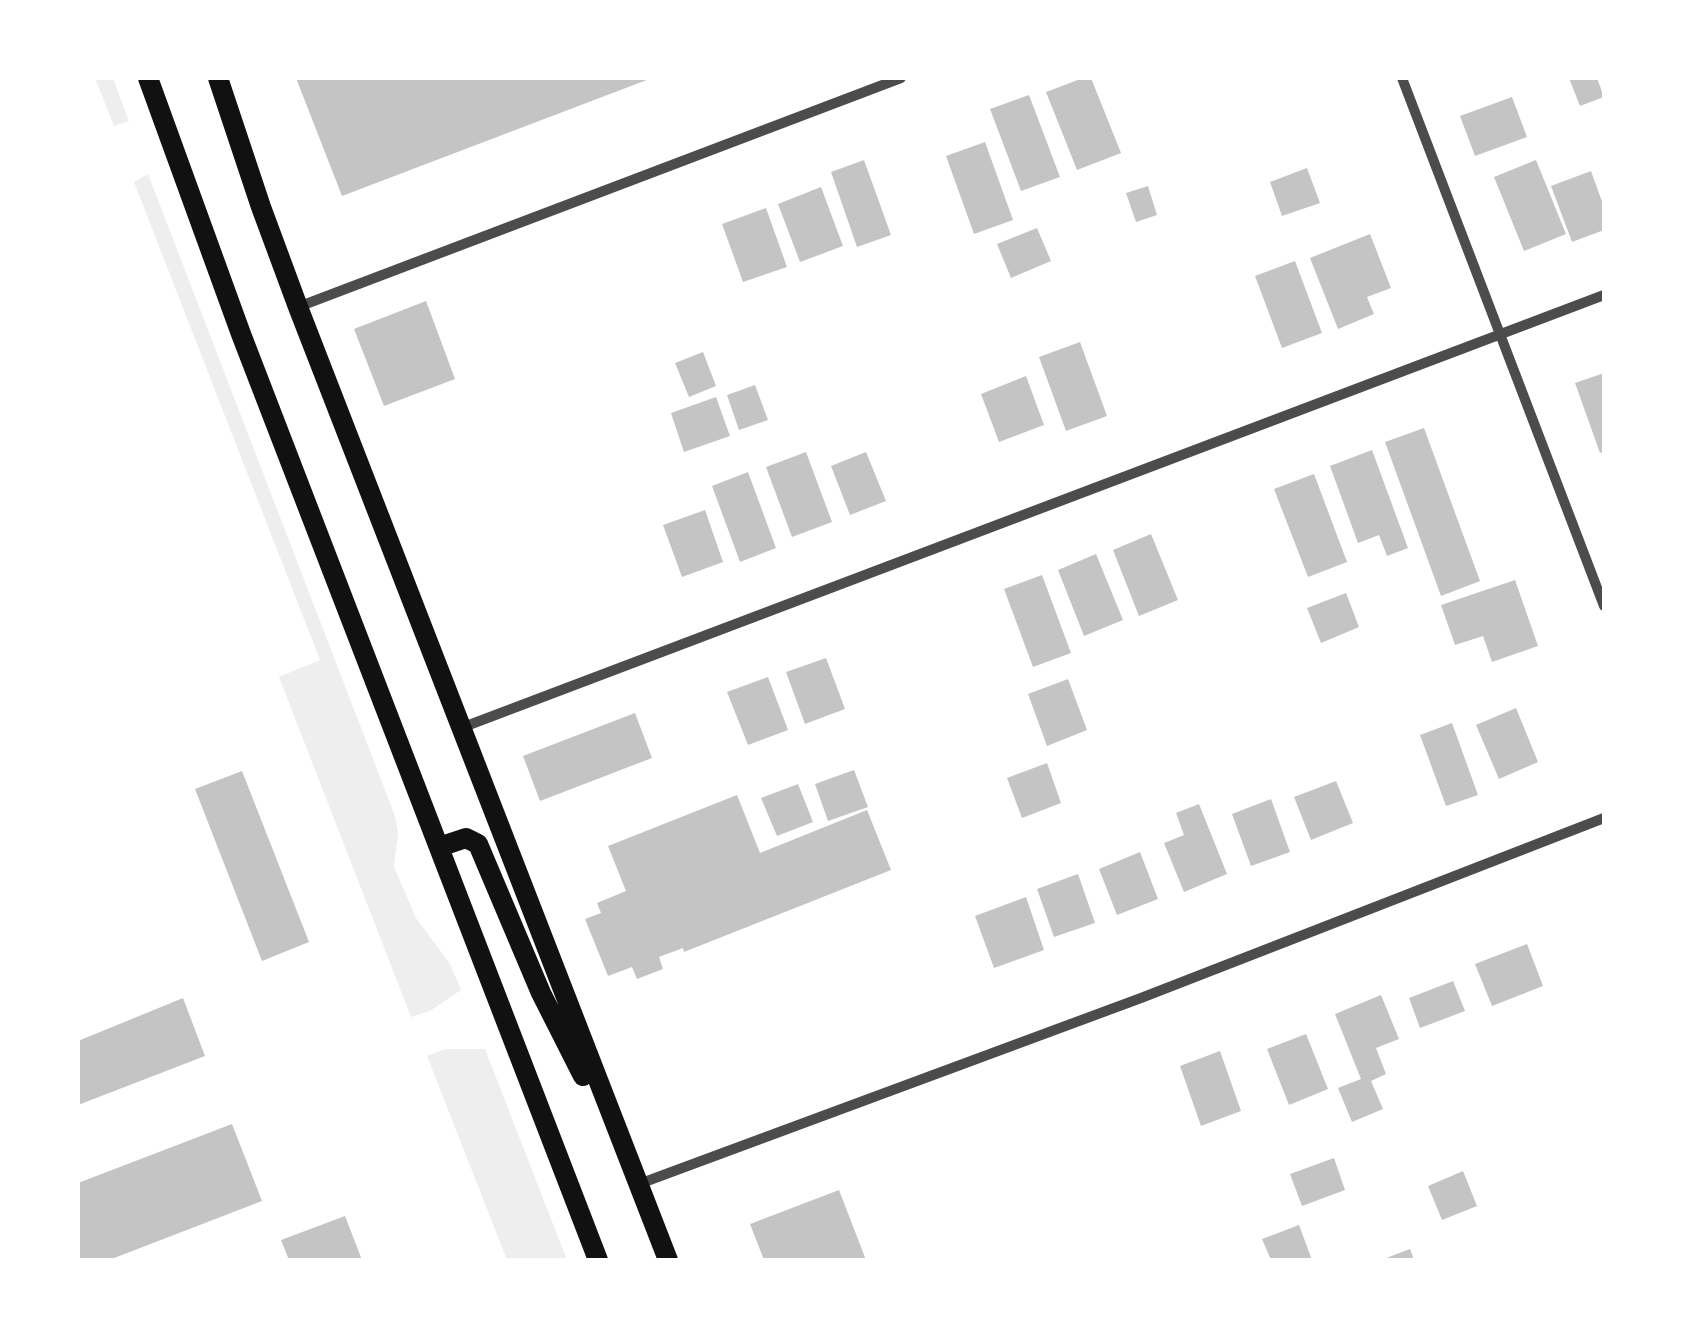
<!DOCTYPE html>
<style>
body{margin:0}
#map{position:relative;width:1682px;height:1338px;overflow:hidden;background:#fff;font-family:"Alegreya Sans",sans-serif}
canvas{display:block}
.frame{position:absolute;inset:0;border:80px solid #fff;pointer-events:none}
</style>
<div id="map">
<canvas width="1682" height="1338"></canvas>
<div class="frame"></div>
</div>
<script>
const c = document.querySelector('canvas').getContext('2d');
c.lineJoin = 'round';
function fill(path, color) {
  c.fillStyle = color;
  c.fill(path, 'evenodd');
}
function stroke(path, color, width, dash) {
  c.strokeStyle = color;
  c.lineWidth = width;
  c.lineCap = dash ? 'butt' : 'round';
  c.setLineDash(dash || []);
  c.stroke(path);
}
const green = new Path2D(`
 M 95,78 L 113,78 L 129,121 L 114,126 Z
 M 148,174 L 395,816 L 398,833 L 394,867 L 416,918 L 450,964 L 461,990 L 430,1011 L 411,1017 L 279,677 L 320,660 L 134,182 Z
 M 445,1049 L 485,1049 L 567,1260 L 507,1260 L 427,1056 Z`);
const building = new Path2D(`
 M 296,78 L 652,78 L 342,196 Z
 M 1083,78 L 1091,78 L 1121,153 L 1077,170 L 1046,92 Z
 M 1569,78 L 1597,78 L 1604,97 L 1580,106 Z
 M 1029,95 L 1060,177 L 1021,191 L 990,109 Z
 M 1512,97 L 1527,137 L 1475,156 L 1460,116 Z
 M 985,142 L 1013,220 L 974,234 L 946,156 Z
 M 864,160 L 891,235 L 857,247 L 831,172 Z
 M 1536,160 L 1566,234 L 1524,251 L 1494,177 Z
 M 1307,168 L 1320,203 L 1282,216 L 1270,182 Z
 M 1591,171 L 1604,207 L 1604,230 L 1572,242 L 1551,186 Z
 M 1148,186 L 1157,215 L 1136,222 L 1126,193 Z
 M 821,187 L 843,246 L 800,262 L 778,204 Z
 M 766,208 L 787,267 L 743,282 L 722,224 Z
 M 1037,228 L 1051,261 L 1011,278 L 997,244 Z
 M 1370,234 L 1391,288 L 1367,297 L 1374,314 L 1338,329 L 1310,258 Z
 M 1295,261 L 1322,333 L 1282,348 L 1255,276 Z
 M 426,301 L 455,379 L 384,406 L 354,329 Z
 M 1080,342 L 1107,416 L 1066,431 L 1039,357 Z
 M 703,352 L 716,386 L 689,397 L 675,363 Z
 M 1604,373 L 1604,452 L 1600,453 L 1575,383 Z
 M 1026,376 L 1044,425 L 999,442 L 981,394 Z
 M 755,385 L 768,420 L 739,430 L 727,395 Z
 M 716,397 L 730,436 L 684,452 L 671,413 Z
 M 1424,428 L 1480,581 L 1441,596 L 1385,442 Z
 M 1372,450 L 1408,548 L 1387,556 L 1379,535 L 1358,543 L 1330,466 Z
 M 806,452 L 832,522 L 792,537 L 766,467 Z
 M 866,452 L 886,501 L 850,515 L 831,466 Z
 M 748,472 L 776,548 L 740,562 L 712,486 Z
 M 1314,474 L 1347,562 L 1308,577 L 1274,489 Z
 M 705,510 L 723,562 L 682,577 L 663,525 Z
 M 1151,534 L 1178,600 L 1139,616 L 1113,550 Z
 M 1096,554 L 1123,620 L 1084,636 L 1058,570 Z
 M 1042,575 L 1071,653 L 1033,667 L 1004,589 Z
 M 1515,580 L 1538,646 L 1492,662 L 1483,636 L 1455,645 L 1441,605 Z
 M 1346,593 L 1359,627 L 1321,643 L 1307,608 Z
 M 826,658 L 845,709 L 805,724 L 786,672 Z
 M 768,677 L 788,730 L 748,745 L 727,692 Z
 M 1068,679 L 1087,730 L 1047,746 L 1028,694 Z
 M 1516,708 L 1538,762 L 1499,779 L 1476,725 Z
 M 635,713 L 652,758 L 540,801 L 523,756 Z
 M 1452,723 L 1478,795 L 1446,806 L 1420,735 Z
 M 1047,763 L 1061,803 L 1022,818 L 1007,778 Z
 M 854,770 L 868,807 L 828,821 L 815,784 Z
 M 242,771 L 309,942 L 262,961 L 195,789 Z
 M 1336,781 L 1353,823 L 1311,840 L 1294,797 Z
 M 798,784 L 813,822 L 777,836 L 761,798 Z
 M 737,795 L 760,853 L 867,810 L 891,870 L 684,952 L 683,948 L 659,957 L 663,969 L 637,979 L 632,967 L 608,976 L 585,919 L 601,913 L 597,903 L 626,891 L 608,846 Z
 M 1271,799 L 1290,852 L 1251,866 L 1232,814 Z
 M 1199,804 L 1227,874 L 1184,892 L 1164,843 L 1184,835 L 1176,813 Z
 M 1140,852 L 1158,899 L 1117,915 L 1099,869 Z
 M 1078,874 L 1095,923 L 1054,937 L 1037,889 Z
 M 1026,897 L 1044,950 L 994,968 L 975,916 Z
 M 1527,944 L 1543,986 L 1492,1006 L 1475,964 Z
 M 1453,981 L 1465,1011 L 1420,1028 L 1409,998 Z
 M 1381,995 L 1399,1039 L 1376,1048 L 1386,1074 L 1371,1081 L 1383,1109 L 1352,1122 L 1338,1088 L 1361,1079 L 1335,1014 Z
 M 183,998 L 205,1056 L 78,1105 L 78,1041 Z
 M 1306,1034 L 1328,1089 L 1289,1105 L 1267,1049 Z
 M 1220,1051 L 1241,1111 L 1201,1126 L 1180,1066 Z
 M 232,1124 L 262,1201 L 109,1260 L 78,1260 L 78,1183 Z
 M 1334,1158 L 1345,1190 L 1302,1206 L 1290,1174 Z
 M 1463,1171 L 1477,1206 L 1442,1220 L 1428,1186 Z
 M 839,1190 L 866,1260 L 764,1260 L 750,1224 Z
 M 345,1216 L 362,1260 L 289,1260 L 281,1240 Z
 M 1299,1225 L 1312,1260 L 1271,1260 L 1262,1239 Z
 M 1410,1249 L 1414,1260 L 1381,1260 Z`);
const minor = new Path2D(`
 M 1402,78 L 1604,606
 M 298,307 L 901,78
 M 461,728 L 1604,295
 M 639,1184 L 1141,998 L 1604,818`);
const secondary = new Path2D(`
 M 148,78 L 241,334 L 598,1260
 M 218,78 L 261,207 L 298,307 L 668,1260
 M 439,847 L 466,838 L 478,844 L 541,993 L 583,1076`);
fill(green, '#eee');
fill(building, '#c4c4c4');
stroke(minor, '#4c4c4c', 10);
stroke(secondary, '#111', 20);
</script>
